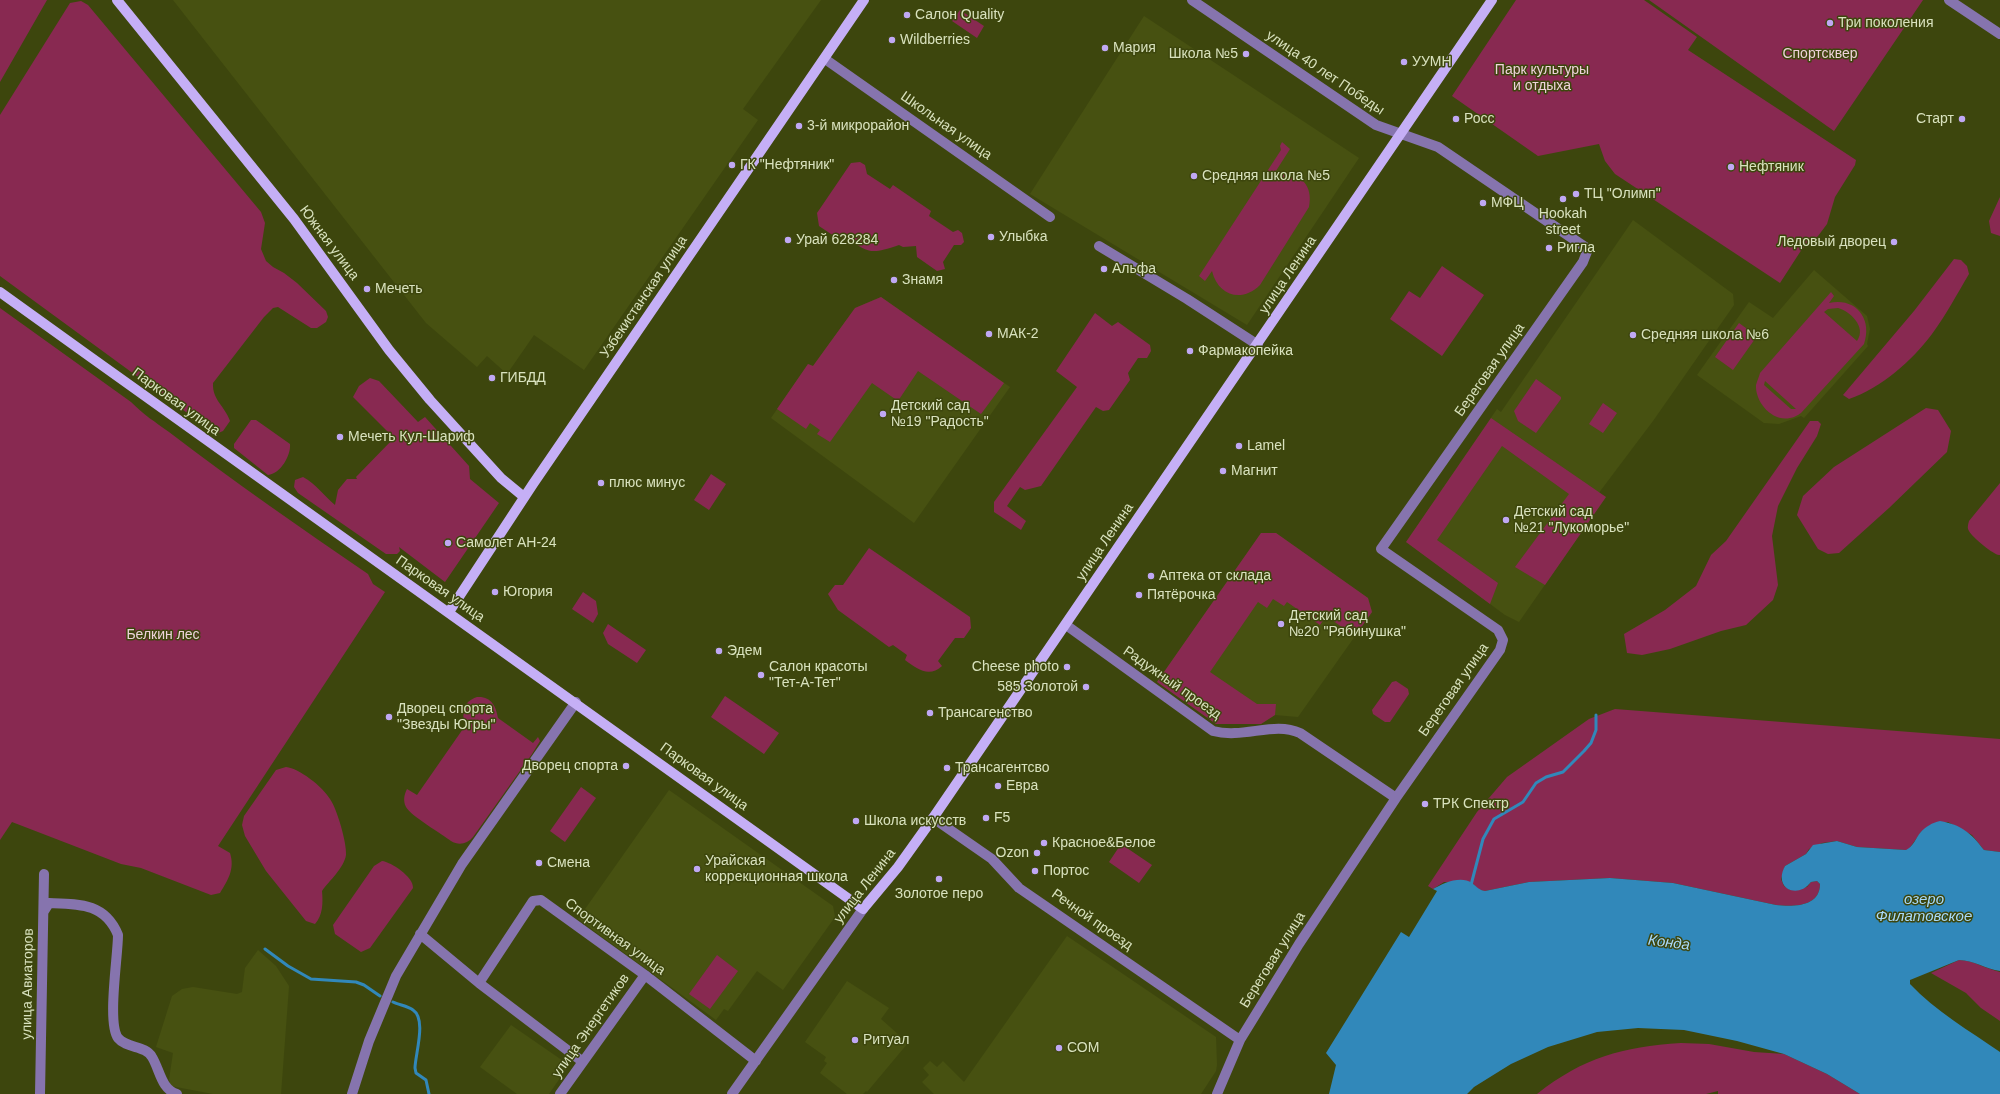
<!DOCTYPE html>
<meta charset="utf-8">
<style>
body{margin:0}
canvas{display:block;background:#3d460d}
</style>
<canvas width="2000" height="1094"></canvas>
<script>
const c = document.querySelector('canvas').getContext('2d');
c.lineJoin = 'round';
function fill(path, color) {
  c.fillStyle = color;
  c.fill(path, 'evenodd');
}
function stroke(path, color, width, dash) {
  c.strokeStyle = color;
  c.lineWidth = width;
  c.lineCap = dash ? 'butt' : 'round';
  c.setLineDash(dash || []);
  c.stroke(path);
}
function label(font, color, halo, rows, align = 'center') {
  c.font = font + ' Arial,sans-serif';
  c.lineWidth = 3;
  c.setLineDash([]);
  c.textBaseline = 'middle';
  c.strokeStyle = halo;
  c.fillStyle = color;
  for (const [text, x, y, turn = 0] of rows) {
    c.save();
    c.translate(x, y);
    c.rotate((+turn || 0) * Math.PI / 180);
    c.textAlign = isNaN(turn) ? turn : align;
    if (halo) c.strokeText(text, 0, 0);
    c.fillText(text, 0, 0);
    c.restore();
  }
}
const built = new Path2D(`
 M 173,0 L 821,0 L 743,109 L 758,120 L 584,370 L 534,335 L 507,374 L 487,356 L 477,367 L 426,323 Z
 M 1144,16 L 1359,158 L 1247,325 L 1030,194 Z
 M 1633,220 L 1733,294 L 1734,305 L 1653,421 L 1601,490 L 1599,493 L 1606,497 L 1519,622 L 1505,615 L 1406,542 L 1497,409 L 1501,412 Z
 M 1814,270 L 1867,316 L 1870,329 L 1867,344 L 1868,346 L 1804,418 L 1801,416 L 1779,424 L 1764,423 L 1697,375 L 1749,302 L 1773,318 Z
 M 881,297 L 1010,387 L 914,523 L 771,418 L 808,364 L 813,366 L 855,308 Z
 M 1261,533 L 1276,533 L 1368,598 L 1372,612 L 1298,717 L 1275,715 L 1261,724 L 1216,724 L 1157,682 Z
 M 669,790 L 833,906 L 835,917 L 783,990 L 757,971 L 728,1011 L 724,1009 L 716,1020 L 578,919 Z
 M 1067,936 L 1216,1037 L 1217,1065 L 1216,1071 L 1201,1094 L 934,1094 L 922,1082 L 929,1075 L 923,1068 L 930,1061 L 937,1067 L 943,1061 L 964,1082 Z
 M 258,950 L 276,966 L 289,986 L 281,1094 L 213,1094 L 171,1086 L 169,1080 L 173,1053 L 156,1047 L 172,996 L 182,989 L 193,987 L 237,994 L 242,992 L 245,968 Z
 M 847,981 L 889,1008 L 881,1019 L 908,1043 L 867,1092 L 866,1091 L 863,1094 L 847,1094 L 820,1073 L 827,1063 L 824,1061 L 826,1057 L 805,1042 Z
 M 511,1025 L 569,1065 L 549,1094 L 517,1094 L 480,1067 Z`);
const green = new Path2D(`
 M 0,0 L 47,0 L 0,82 Z
 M 1516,0 L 1644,0 L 1697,37 L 1688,50 L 1856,160 L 1855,165 L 1835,197 L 1827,224 L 1818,236 L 1802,249 L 1780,283 L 1615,174 L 1605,161 L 1599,144 L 1538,156 L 1452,96 Z
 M 1649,0 L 1923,0 L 1834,131 Z
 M 81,1 L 88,5 L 261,212 L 265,223 L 261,249 L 266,261 L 273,267 L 284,273 L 297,283 L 326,311 L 328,317 L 326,322 L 317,328 L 311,328 L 278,307 L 273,308 L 264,317 L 213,383 C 212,400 225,406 230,421 L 223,431 L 216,434 L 0,276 L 0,115 L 70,3 Z
 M 960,10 L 984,26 L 977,38 L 952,21 Z
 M 1282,142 L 1290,149 L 1274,174 C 1297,170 1314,183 1309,207 L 1260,285 C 1242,303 1218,296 1212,271 L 1205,281 L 1199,276 L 1281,150 L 1280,146 Z
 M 860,162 L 865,165 L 867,174 L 890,189 L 893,185 L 931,211 L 929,216 L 953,232 L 958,230 L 962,233 L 964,242 L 961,245 L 954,245 L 943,262 L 945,269 L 937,271 L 917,257 L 916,246 L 903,247 L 899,245 C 869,255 870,253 845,237 L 837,238 L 819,226 L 817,213 L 851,163 Z
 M 2000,197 L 2000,236 L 1991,233 L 1989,221 Z
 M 1954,259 L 1961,260 L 1967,266 L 1969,274 C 1957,294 1946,315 1932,334 C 1912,361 1881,388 1849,399 L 1843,395 L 1914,311 Z
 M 1442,266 L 1484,295 L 1442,356 L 1390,319 L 1409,291 L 1420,298 Z
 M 1831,292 L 1834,296 L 1829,303 C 1855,297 1873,318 1864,344 L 1801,413 C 1798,415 1793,418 1790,418 C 1772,422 1755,402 1756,385 C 1757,381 1759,377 1760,373 ZM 1838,308 C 1850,311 1867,327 1857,341 L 1824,312 L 1828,309 ZM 1765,381 L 1796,409 L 1791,409 L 1764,385 Z
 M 881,297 L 1004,383 L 981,414 L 918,371 L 898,401 L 872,383 L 830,442 L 817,434 L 820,430 L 810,423 L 806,429 L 777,409 L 808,364 L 813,366 L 855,308 Z
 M 0,308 L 131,402 C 145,416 154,421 169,432 C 234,482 301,528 368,574 L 373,584 L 385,592 L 218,846 L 230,853 C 235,869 228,880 220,893 L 211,895 L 141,868 L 121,864 L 12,822 L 0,840 Z
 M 1095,313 L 1112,326 L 1118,322 L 1150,345 L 1151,351 L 1147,358 L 1138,358 L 1128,373 L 1130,380 L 1109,410 L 1103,411 L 1096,407 L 1041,486 L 1025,490 L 1020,487 L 1007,506 L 1026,521 L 1021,530 L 994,512 L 994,502 L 1077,387 L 1056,371 Z
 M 1739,323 L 1757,336 L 1733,370 L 1715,357 Z
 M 370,378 L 379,381 L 418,422 L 425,417 L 469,466 L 470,479 L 499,503 L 445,582 L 399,547 L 400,551 L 397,554 L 386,554 L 298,493 L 294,487 L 295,480 L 303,477 C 316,484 324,496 335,505 L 338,490 L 347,479 L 357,479 L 356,477 L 394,438 L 353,397 L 359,386 Z
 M 1536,379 L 1561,397 L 1561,399 L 1536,433 L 1518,421 L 1514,411 Z
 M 1603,403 L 1617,413 L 1603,433 L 1589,424 Z
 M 1926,408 L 1938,410 L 1951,431 L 1947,452 L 1889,508 L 1839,553 L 1828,554 L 1818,549 L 1797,515 L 1803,496 L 1834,467 Z
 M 1491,418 L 1606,497 L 1545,585 L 1515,567 L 1569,494 L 1502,446 L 1437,540 L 1498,583 L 1490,604 L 1406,542 Z
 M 251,420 L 256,420 L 290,444 C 291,456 280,474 268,475 L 234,448 L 234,444 Z
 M 1810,421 L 1818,421 L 1821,424 L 1817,436 L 1797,468 L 1778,506 L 1772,536 L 1778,585 L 1773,600 L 1746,625 L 1721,631 L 1670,649 L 1642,655 L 1627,653 L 1624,634 L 1665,610 L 1696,586 L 1711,555 L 1726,541 Z
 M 711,474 L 726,484 L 709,510 L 694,500 Z
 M 2000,483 L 2000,555 L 1999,555 C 1994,555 1972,537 1969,531 C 1967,528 1968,525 1969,521 Z
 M 1261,533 L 1276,533 L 1368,598 L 1372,612 L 1355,636 L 1326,616 L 1320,625 L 1287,602 L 1284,606 L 1273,599 L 1267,608 L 1258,602 L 1210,672 L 1257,704 L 1276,704 L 1275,715 L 1261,724 L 1216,724 L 1157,682 Z
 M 869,548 L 970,617 L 971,628 L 964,638 L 955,638 L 938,661 L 942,666 C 929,678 917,669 905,660 L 907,655 L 893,645 L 889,647 L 838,610 L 828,594 L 835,585 L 843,585 Z
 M 583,592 L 596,601 L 598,614 L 593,623 L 572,609 Z
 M 608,624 L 646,650 L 637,663 L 608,644 L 603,633 Z
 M 1396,681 L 1408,689 L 1409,694 L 1390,722 L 1385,722 L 1373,714 L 1372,710 L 1392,682 Z
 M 725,696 L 779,733 L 764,754 L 711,717 Z
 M 477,697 C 491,696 496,706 498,718 L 533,743 L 538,737 L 540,741 L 532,754 L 473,837 C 467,844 459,846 451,841 C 442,834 411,816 406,807 C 403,801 404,795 407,789 L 417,795 L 465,726 C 462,713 462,702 477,697 Z
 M 1615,709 L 2000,739 L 2000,852 L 1984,850 L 1972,835 L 1948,822 L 1930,825 L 1921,832 L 1909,849 L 1906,850 L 1857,847 L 1837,841 L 1822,843 L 1809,849 L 1806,854 L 1785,866 L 1781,879 L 1784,886 L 1790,890 L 1807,887 L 1811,882 L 1817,881 L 1820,884 C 1820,907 1793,907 1776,905 L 1673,883 L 1610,878 L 1529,882 L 1485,891 L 1479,890 L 1471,882 L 1444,882 L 1433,889 L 1428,886 L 1477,812 L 1507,777 L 1589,719 Z
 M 286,767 C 299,768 323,787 330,799 C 337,809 347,843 346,855 C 344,868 329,881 322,891 C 323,903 323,915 315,924 L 306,921 L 266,871 L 245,836 L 242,825 L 244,816 L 276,770 Z
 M 581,787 L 596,798 L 565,842 L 550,831 Z
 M 1121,844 L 1152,865 L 1139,883 L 1109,862 Z
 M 382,861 C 391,862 414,877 413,888 L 370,948 L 361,952 L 335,934 L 333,925 L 374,866 Z
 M 717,955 L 738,971 L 710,1009 L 689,994 Z
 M 1959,960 C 1973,960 1986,969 2000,972 L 2000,1021 L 1981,1008 L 1966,993 L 1931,973 Z
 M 1681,1043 L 1709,1044 L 1754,1052 L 1784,1054 L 1827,1074 L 1860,1094 L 1718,1094 L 1718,1091 L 1706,1094 L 1537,1094 C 1584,1057 1622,1047 1681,1043 Z`);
const water = new Path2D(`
 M 1940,821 C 1962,825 1971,833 1984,850 L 2000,852 L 2000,971 C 1986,969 1973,960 1959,960 L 1910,980 L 1910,984 C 1935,1011 1970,1031 2000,1052 L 2000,1094 L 1860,1094 L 1827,1074 L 1784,1054 L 1737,1041 L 1684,1030 L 1638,1028 L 1597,1032 L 1548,1047 L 1511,1064 L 1474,1087 L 1467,1094 L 1329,1094 L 1336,1065 L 1326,1053 L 1401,932 L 1409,937 L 1437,891 L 1433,889 C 1443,883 1461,875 1472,883 C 1477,887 1479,890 1485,891 L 1529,882 L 1610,878 L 1673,883 L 1776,905 C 1793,907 1820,907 1820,884 L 1817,881 L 1811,882 C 1797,900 1773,888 1785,866 L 1806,854 L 1813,845 L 1837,841 L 1857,847 L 1906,850 C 1913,847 1916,838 1920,833 C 1926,826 1932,823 1940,821 Z`);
const stream = new Path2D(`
 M 1471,885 L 1483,839 L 1494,819 L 1523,802 L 1536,783 L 1546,777 L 1563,772 L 1584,751 L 1591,743 L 1596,730 L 1596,715
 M 265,949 L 288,966 L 311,979 L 356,982 L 364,985 L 380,996
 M 393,1002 C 399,1005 408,1006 413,1010 C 427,1019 415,1055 415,1068 L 416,1073 L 426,1080 L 429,1094`);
const minor = new Path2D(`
 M 1192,0 L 1376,125 L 1438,147 L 1588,249 L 1583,262 L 1381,549 L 1498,630 L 1503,640 L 1500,650 L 1396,798 L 1299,944 L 1240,1040 L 1217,1094
 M 1949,0 L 2000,34
 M 825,59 L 1050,217
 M 1099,246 L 1187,299 L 1258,345
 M 1066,625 L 1213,731 C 1244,739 1274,721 1300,733 L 1396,798
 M 933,818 L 992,859 L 1019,888 L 1240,1040
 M 44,911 L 49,903 C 79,904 105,903 118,935 C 118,956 107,1023 118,1038 C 127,1049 145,1045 152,1057 C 160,1070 161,1089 177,1094
 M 420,934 L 479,983 L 583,1062
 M 479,983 L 533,901 L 541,900 L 645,975 L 756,1061
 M 40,1094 L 44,874
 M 352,1094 L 369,1041 L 396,976 L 462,864 L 576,702
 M 560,1094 L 645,975
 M 732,1094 L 863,909`);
const major = new Path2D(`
 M 117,0 L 294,219 L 389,350 L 430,400 L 501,478 L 524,497
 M 0,292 C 287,499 577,702 863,909 L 898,867 L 933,818 L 1492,0
 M 449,612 L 533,484 L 864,0`);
const markers = [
 [907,15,4,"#c0a8f4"],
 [1830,23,4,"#c0a8f4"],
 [892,40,4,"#c0a8f4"],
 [1105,48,4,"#c0a8f4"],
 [1246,54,4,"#c0a8f4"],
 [1404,62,4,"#c0a8f4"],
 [1456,119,4,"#c0a8f4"],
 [1962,119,4,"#c0a8f4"],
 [799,126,4,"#c0a8f4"],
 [732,165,4,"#c0a8f4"],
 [1731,167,4,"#c0a8f4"],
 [1194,176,4,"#c0a8f4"],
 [1576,194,4,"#c0a8f4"],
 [1563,199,4,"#c0a8f4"],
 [1483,203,4,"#c0a8f4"],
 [991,237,4,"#c0a8f4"],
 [788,240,4,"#c0a8f4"],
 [1894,242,4,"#c0a8f4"],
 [1549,248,4,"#c0a8f4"],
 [1104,269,4,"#c0a8f4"],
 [894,280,4,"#c0a8f4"],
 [367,289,4,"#c0a8f4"],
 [989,334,4,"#c0a8f4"],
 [1633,335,4,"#c0a8f4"],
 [1190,351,4,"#c0a8f4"],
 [492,378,4,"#c0a8f4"],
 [883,414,4,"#c0a8f4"],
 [340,437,4,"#c0a8f4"],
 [1239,446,4,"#c0a8f4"],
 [1223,471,4,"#c0a8f4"],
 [601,483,4,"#c0a8f4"],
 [1506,520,4,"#c0a8f4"],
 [448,543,4,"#c0a8f4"],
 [1151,576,4,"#c0a8f4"],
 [495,592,4,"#c0a8f4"],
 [1139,595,4,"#c0a8f4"],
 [1281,624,4,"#c0a8f4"],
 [719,651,4,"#c0a8f4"],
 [1067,667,4,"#c0a8f4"],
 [761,675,4,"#c0a8f4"],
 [1086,687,4,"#c0a8f4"],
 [930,713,4,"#c0a8f4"],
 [389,717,4,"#c0a8f4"],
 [626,766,4,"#c0a8f4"],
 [947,768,4,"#c0a8f4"],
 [998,786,4,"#c0a8f4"],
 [1425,804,4,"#c0a8f4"],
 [986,818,4,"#c0a8f4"],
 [856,821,4,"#c0a8f4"],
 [1044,843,4,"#c0a8f4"],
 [1037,853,4,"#c0a8f4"],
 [539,863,4,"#c0a8f4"],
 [697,869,4,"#c0a8f4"],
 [1035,871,4,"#c0a8f4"],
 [939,879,4,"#c0a8f4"],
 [855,1040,4,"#c0a8f4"],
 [1059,1048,4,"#c0a8f4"]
];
const poiNames = [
 ["Салон Quality",915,15],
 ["Три поколения",1838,23],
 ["Wildberries",900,40],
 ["Мария",1113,48],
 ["Школа №5",1238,54,"right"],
 ["УУМН",1412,62],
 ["Росс",1464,119],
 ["Старт",1954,119,"right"],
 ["3-й микрорайон",807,126],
 ["ГК \"Нефтяник\"",740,165],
 ["Нефтяник",1739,167],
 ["Средняя школа №5",1202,176],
 ["ТЦ \"Олимп\"",1584,194],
 ["МФЦ",1491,203],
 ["Hookah",1563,214,"center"],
 ["street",1563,230,"center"],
 ["Улыбка",999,237],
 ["Урай 628284",796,240],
 ["Ледовый дворец",1886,242,"right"],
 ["Ригла",1557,248],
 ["Альфа",1112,269],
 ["Знамя",902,280],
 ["Мечеть",375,289],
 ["МАК-2",997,334],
 ["Средняя школа №6",1641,335],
 ["Фармакопейка",1198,351],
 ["ГИБДД",500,378],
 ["Детский сад",891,406],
 ["№19 \"Радость\"",891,422],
 ["Мечеть Кул-Шариф",348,437],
 ["Lamel",1247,446],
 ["Магнит",1231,471],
 ["плюс минус",609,483],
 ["Детский сад",1514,512],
 ["№21 \"Лукоморье\"",1514,528],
 ["Самолет АН-24",456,543],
 ["Аптека от склада",1159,576],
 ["Югория",503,592],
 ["Пятёрочка",1147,595],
 ["Детский сад",1289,616],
 ["№20 \"Рябинушка\"",1289,632],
 ["Эдем",727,651],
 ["Салон красоты",769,667],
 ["\"Тет-А-Тет\"",769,683],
 ["Cheese photo",1059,667,"right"],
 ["585 Золотой",1078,687,"right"],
 ["Дворец спорта",397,709],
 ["\"Звезды Югры\"",397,725],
 ["Трансагенство",938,713],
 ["Дворец спорта",618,766,"right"],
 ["Трансагентсво",955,768],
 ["Евра",1006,786],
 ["ТРК Спектр",1433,804],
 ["F5",994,818],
 ["Школа искусств",864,821],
 ["Красное&Белое",1052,843],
 ["Ozon",1029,853,"right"],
 ["Урайская",705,861],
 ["коррекционная школа",705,877],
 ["Смена",547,863],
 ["Портос",1043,871],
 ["Золотое перо",939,894,"center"],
 ["Ритуал",863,1040],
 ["СОМ",1067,1048]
];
const parkNames = [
 ["Спортсквер",1820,54],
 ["Парк культуры",1542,70],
 ["и отдыха",1542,86],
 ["Белкин лес",163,635]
];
const streetNames = [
 ["улица 40 лет Победы",1325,73,34],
 ["Школьная улица",946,126,35],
 ["Южная улица",329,243,53],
 ["улица Ленина",1288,275,-56],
 ["Узбекистанская улица",644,297,-56],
 ["Береговая улица",1490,370,-55],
 ["Парковая улица",176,402,36],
 ["улица Ленина",1105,542,-56],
 ["Парковая улица",440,589,35],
 ["Радужный проезд",1172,683,35],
 ["Береговая улица",1454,690,-55],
 ["Парковая улица",704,777,36],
 ["улица Ленина",865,886,-52],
 ["Речной проезд",1092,920,35],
 ["Спортивная улица",615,937,36],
 ["Береговая улица",1273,960,-58],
 ["улица Авиаторов",28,984,-89],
 ["улица Энергетиков",591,1026,-55]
];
const waterNames = [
 ["озеро",1924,900],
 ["Филатовское",1924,917],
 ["Конда",1669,943,7]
];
fill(built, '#475111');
fill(green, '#882951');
fill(water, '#3188ba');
stroke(stream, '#3188ba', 3);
stroke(minor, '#8674ae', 10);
stroke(major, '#c5aff6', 10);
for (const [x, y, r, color] of markers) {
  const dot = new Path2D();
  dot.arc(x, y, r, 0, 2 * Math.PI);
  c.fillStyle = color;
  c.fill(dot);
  stroke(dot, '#3d460d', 1.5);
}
label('14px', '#d9e2be', '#3d460d', poiNames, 'left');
label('14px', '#efd2db', '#3d460d', parkNames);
label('14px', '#d9e2be', '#3d460d', streetNames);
label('italic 15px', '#a9d9fa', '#3d460d', waterNames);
</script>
